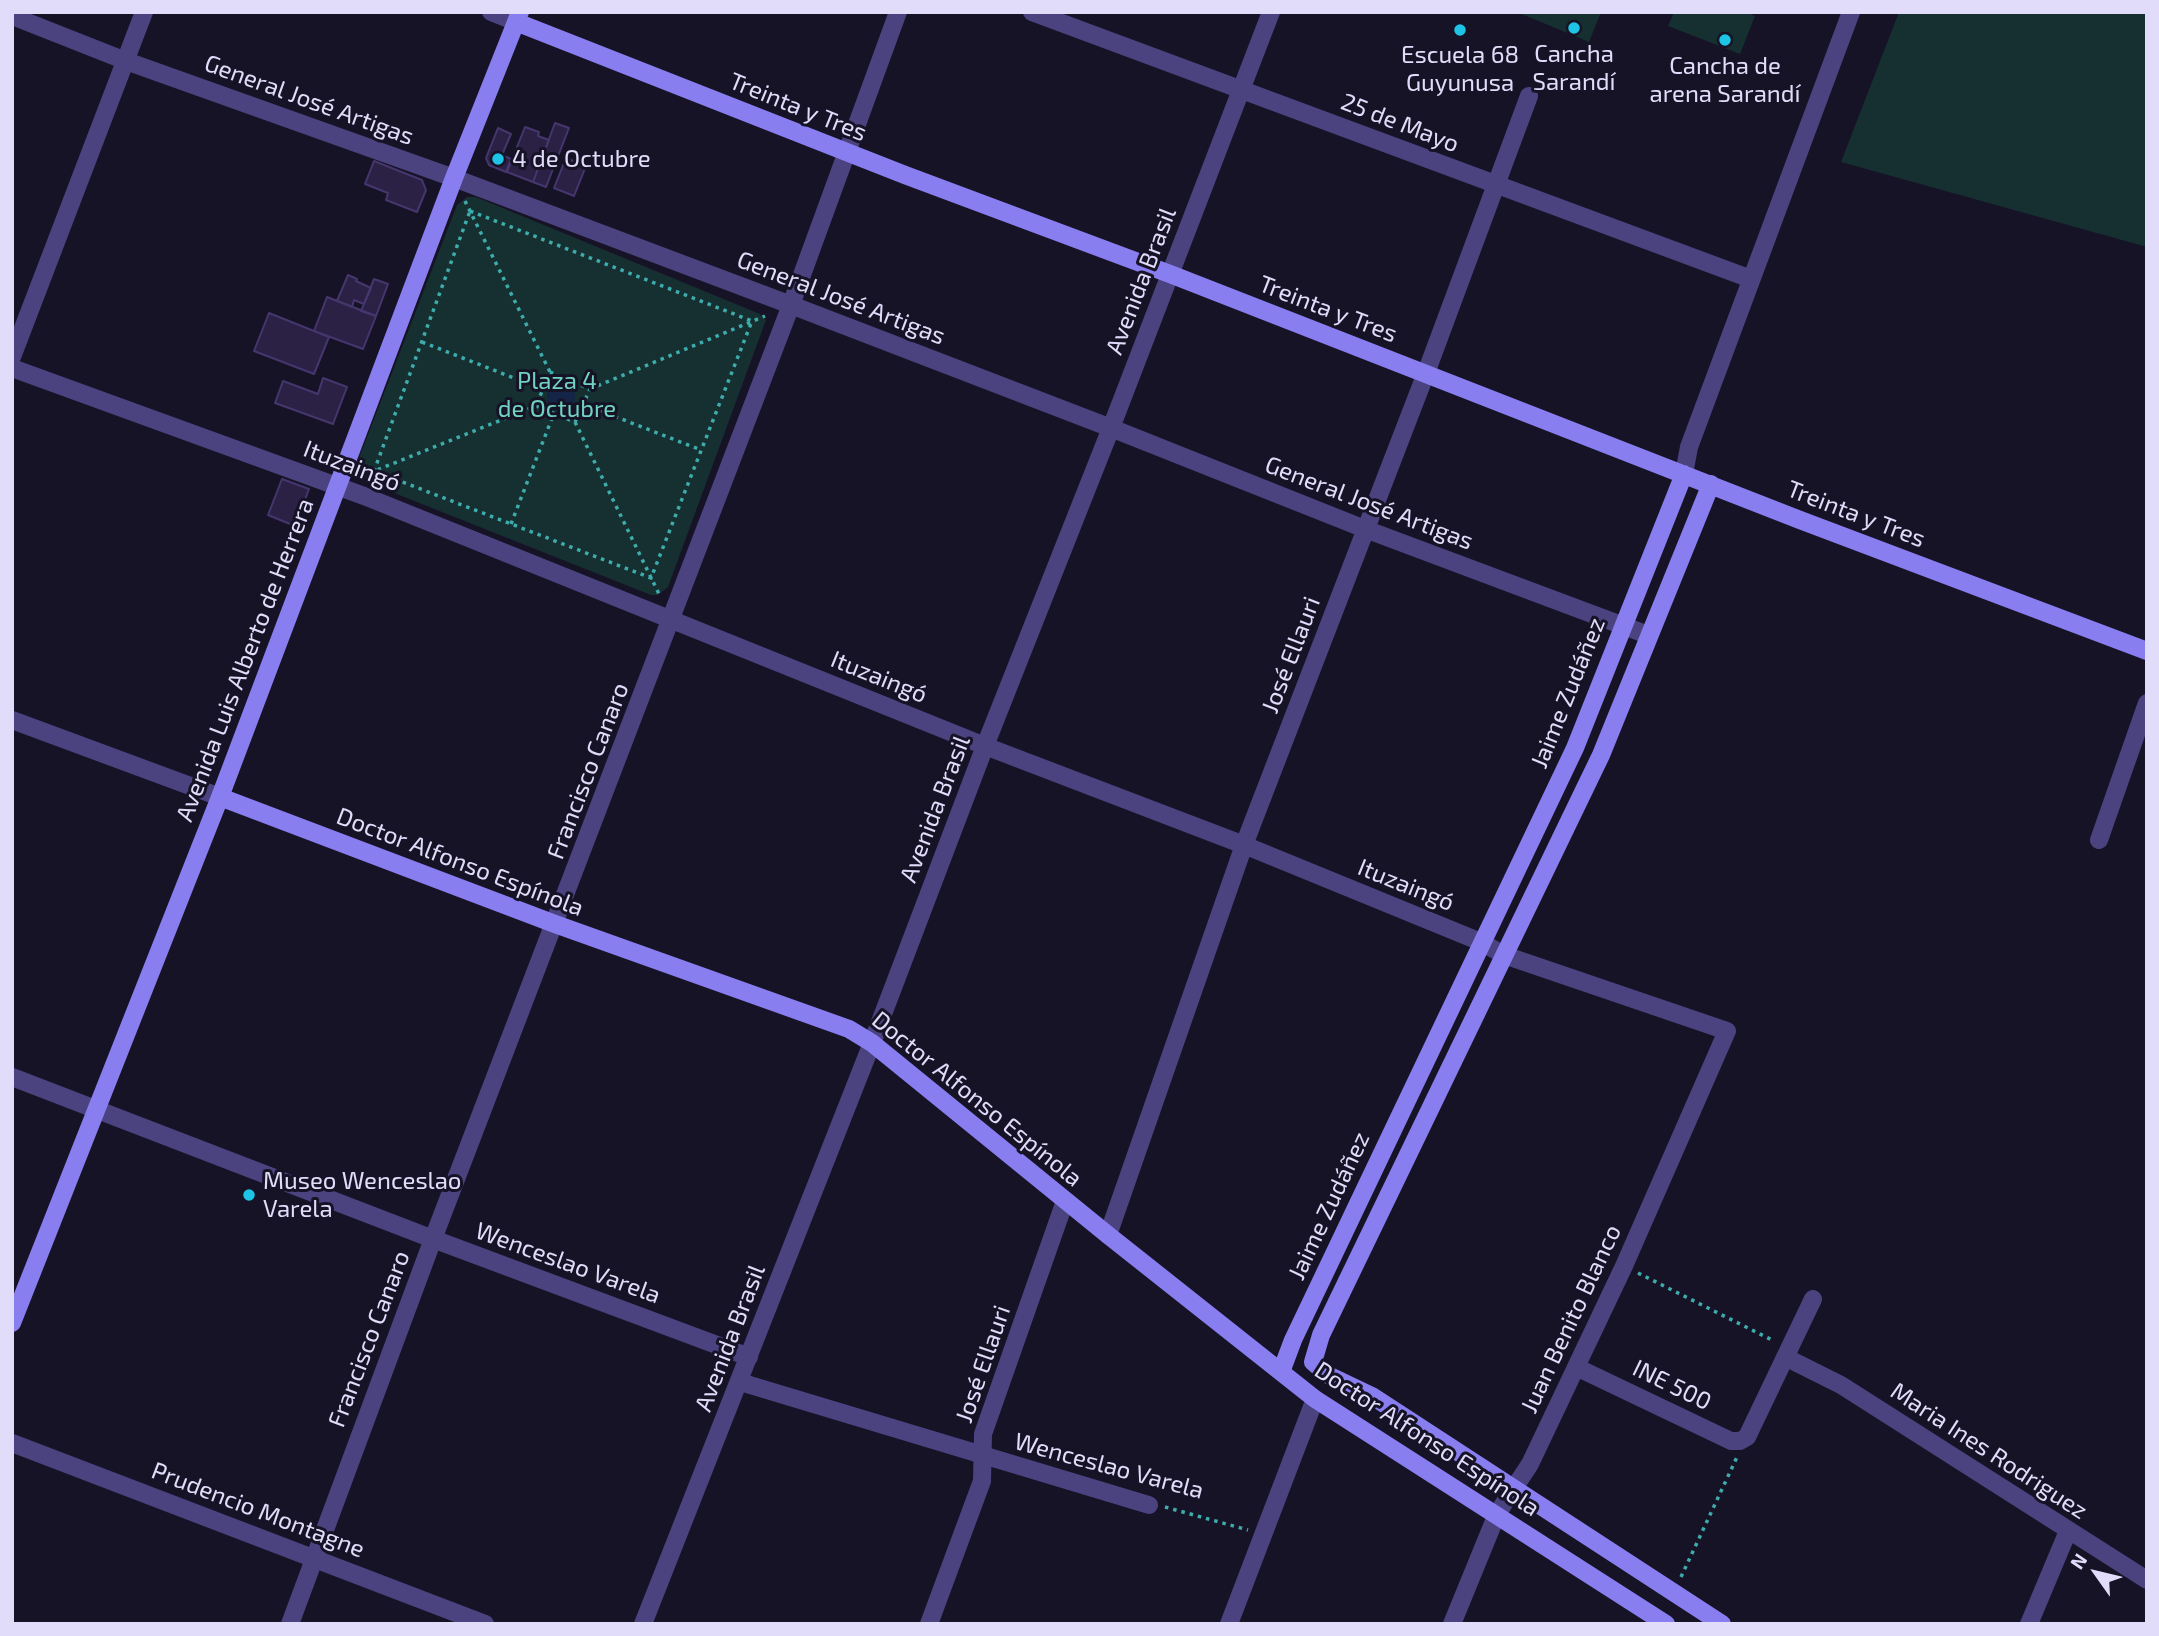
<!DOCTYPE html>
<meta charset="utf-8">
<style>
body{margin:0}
#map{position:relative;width:2159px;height:1636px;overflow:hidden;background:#171326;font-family:"Exo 2",sans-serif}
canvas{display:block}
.frame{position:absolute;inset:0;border:14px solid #e2dcfb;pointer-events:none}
.north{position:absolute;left:2061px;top:1538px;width:70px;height:70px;-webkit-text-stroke:5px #171326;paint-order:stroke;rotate:304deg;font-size:19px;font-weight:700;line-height:28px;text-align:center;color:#e2dcfb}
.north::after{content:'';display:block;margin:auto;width:24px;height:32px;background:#e2dcfb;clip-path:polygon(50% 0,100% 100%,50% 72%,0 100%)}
</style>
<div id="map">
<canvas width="2159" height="1636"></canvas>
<div class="frame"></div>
<div class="north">N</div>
</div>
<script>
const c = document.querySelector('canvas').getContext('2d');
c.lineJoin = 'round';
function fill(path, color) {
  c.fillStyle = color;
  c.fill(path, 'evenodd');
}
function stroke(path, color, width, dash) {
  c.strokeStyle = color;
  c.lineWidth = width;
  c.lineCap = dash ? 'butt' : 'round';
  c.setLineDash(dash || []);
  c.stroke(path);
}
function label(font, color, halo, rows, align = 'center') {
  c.font = font + ' "Exo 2",sans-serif';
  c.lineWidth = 6;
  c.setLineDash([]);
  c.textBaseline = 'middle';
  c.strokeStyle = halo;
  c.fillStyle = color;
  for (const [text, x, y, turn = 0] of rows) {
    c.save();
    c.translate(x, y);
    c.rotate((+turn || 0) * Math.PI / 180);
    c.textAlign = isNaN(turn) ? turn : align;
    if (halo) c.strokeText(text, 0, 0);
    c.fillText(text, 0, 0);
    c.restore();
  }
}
const green = new Path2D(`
 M 1517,12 L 1601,12 L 1589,42 Z
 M 1674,12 L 1746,12 L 1755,16 L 1740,54 L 1668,26 Z
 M 1899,12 L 2147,12 L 2147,247 L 1841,162 Z
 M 467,197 L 476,197 L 760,314 L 766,320 L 668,587 L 658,595 L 651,595 L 369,483 C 360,478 359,473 357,463 L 457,205 Z`);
const water = new Path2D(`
 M547 396a14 14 0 1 1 28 0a14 14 0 1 1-28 0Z`);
const building = new Path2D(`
 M 555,123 L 569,128 L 546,187 L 533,182 Z
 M 525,127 L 539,132 L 538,136 L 549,140 L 533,182 L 507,172 Z
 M 498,128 L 511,134 L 502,155 L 511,159 L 506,172 L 489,165 L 486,158 Z
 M 566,158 L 586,166 L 574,196 L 554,188 Z
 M 374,161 L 422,180 L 426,190 L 417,212 L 386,200 L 388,193 L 365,184 Z
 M 348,275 L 357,279 L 356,281 L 371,288 L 364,304 L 354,300 L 352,307 L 337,301 Z
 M 374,279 L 388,284 L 376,316 L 361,311 Z
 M 327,297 L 376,316 L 363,349 L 314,331 Z
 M 269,313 L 329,337 L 314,374 L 254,351 Z
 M 323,378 L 347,387 L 333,424 L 275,403 L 283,381 L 318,394 Z
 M 282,479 L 309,489 L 295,526 L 268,515 Z`);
const path = new Path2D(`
 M 465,201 L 550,372
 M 470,211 L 752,321 L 651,578 L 374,471 Z
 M 422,342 L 542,389
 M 590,389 L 765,316
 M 583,404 L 701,450
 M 575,422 L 660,596
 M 362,476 L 536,406 L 575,422 L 590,389 L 550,372 L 536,406
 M 511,524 L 554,413
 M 1638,1273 L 1772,1340
 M 1165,1507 L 1248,1530
 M 1681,1577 L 1737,1457`);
const street = new Path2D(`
 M 491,12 L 516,22
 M 1032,12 L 1751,279
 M 12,16 L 126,61 L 454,178 L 791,305 L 1111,428 L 1365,529 L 1648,635
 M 12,357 L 144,12
 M 12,368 L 364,496 L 985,746 L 1244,845 L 1481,942 L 1504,955 L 1727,1031 L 1624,1266 L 1530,1464 L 1497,1514 L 1452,1624
 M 1684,474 L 1689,447 L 1851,12
 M 12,720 L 220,797
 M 2099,840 L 2147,703
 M 12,1077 L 433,1239 L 749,1357
 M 1108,1235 L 1244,845 L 1426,373 L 1529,96
 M 1785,1357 L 1841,1385 L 2147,1580
 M 1576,1367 L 1731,1441 L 1740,1441 L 1747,1437 L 1813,1299
 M 740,1382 L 1149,1505
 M 12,1443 L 485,1624
 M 290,1624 L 433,1239 L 791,305 L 898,12
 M 643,1624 L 872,1043 L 985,746 L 1111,428 L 1271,12
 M 929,1624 L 982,1481 L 983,1434 L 1065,1201
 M 1229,1624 L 1315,1399
 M 2029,1624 L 2068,1531`);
const secondary = new Path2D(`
 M 516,22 L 905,175 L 1170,274 L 1800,520 L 2147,651
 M 1711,484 L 1601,755 L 1321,1335 L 1313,1362 L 1328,1375 L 1372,1396 L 1722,1624
 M 220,797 L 555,924 L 849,1029 L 872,1043 L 1108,1235 L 1315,1399 L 1666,1624
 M 12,1323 L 220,797 L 454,178 L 520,12
 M 1281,1372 L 1293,1340 L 1575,748 L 1684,474`);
const markers = [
 [1574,28,7,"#1ec4e5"],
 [1460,30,7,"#1ec4e5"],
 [1725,40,7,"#1ec4e5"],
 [498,159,7,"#1ec4e5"],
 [249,1195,7,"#1ec4e5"]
];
const poiNames = [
 ["Cancha",1574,54],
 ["Sarandí",1574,82],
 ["Escuela 68",1460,55],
 ["Guyunusa",1460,83],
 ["Cancha de",1725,66],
 ["arena Sarandí",1725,94],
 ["4 de Octubre",512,159,"left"],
 ["Museo Wenceslao",263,1181,"left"],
 ["Varela",263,1209,"left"]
];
const streetNames = [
 ["General José Artigas",309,100,20],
 ["Treinta y Tres",798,107,22],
 ["25 de Mayo",1400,123,21],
 ["Avenida Brasil",1141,281,-69],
 ["General José Artigas",841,298,21],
 ["Treinta y Tres",1328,309,21],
 ["Ituzaingó",352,466,21],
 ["General José Artigas",1369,503,21],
 ["Treinta y Tres",1856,514,21],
 ["José Ellauri",1291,655,-69],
 ["Avenida Luis Alberto de Herrera",245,660,-69],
 ["Ituzaingó",879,677,22],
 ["Jaime Zudáñez",1568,693,-68],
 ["Francisco Canaro",588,771,-69],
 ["Avenida Brasil",935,809,-69],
 ["Doctor Alfonso Espínola",460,862,21],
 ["Ituzaingó",1406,885,22],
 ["Doctor Alfonso Espínola",977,1099,39],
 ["Jaime Zudáñez",1329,1206,-65],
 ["Wenceslao Varela",568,1263,20],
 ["Juan Benito Blanco",1571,1319,-65],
 ["Avenida Brasil",730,1338,-69],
 ["Francisco Canaro",369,1339,-69],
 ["José Ellauri",983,1364,-71],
 ["INE 500",1672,1385,26],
 ["Doctor Alfonso Espínola",1427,1439,33],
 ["Maria Ines Rodriguez",1989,1451,33],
 ["Wenceslao Varela",1109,1466,15],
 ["Prudencio Montagne",258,1510,21]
];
const parkNames = [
 ["Plaza 4",557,381],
 ["de Octubre",557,409]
];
fill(green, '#162f30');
fill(water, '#152548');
fill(building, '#2b2145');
stroke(building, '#45366e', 2);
stroke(path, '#3eacad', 3.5, [3.5, 5]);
stroke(street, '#4a4380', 18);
stroke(secondary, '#887ef0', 18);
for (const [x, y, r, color] of markers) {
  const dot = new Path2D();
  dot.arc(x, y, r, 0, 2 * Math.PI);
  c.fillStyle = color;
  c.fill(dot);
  stroke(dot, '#171326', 2.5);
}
label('24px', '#e2dcfb', '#171326', poiNames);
label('24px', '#e2dcfb', '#171326', streetNames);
label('24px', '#70d3c1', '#171326', parkNames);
</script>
